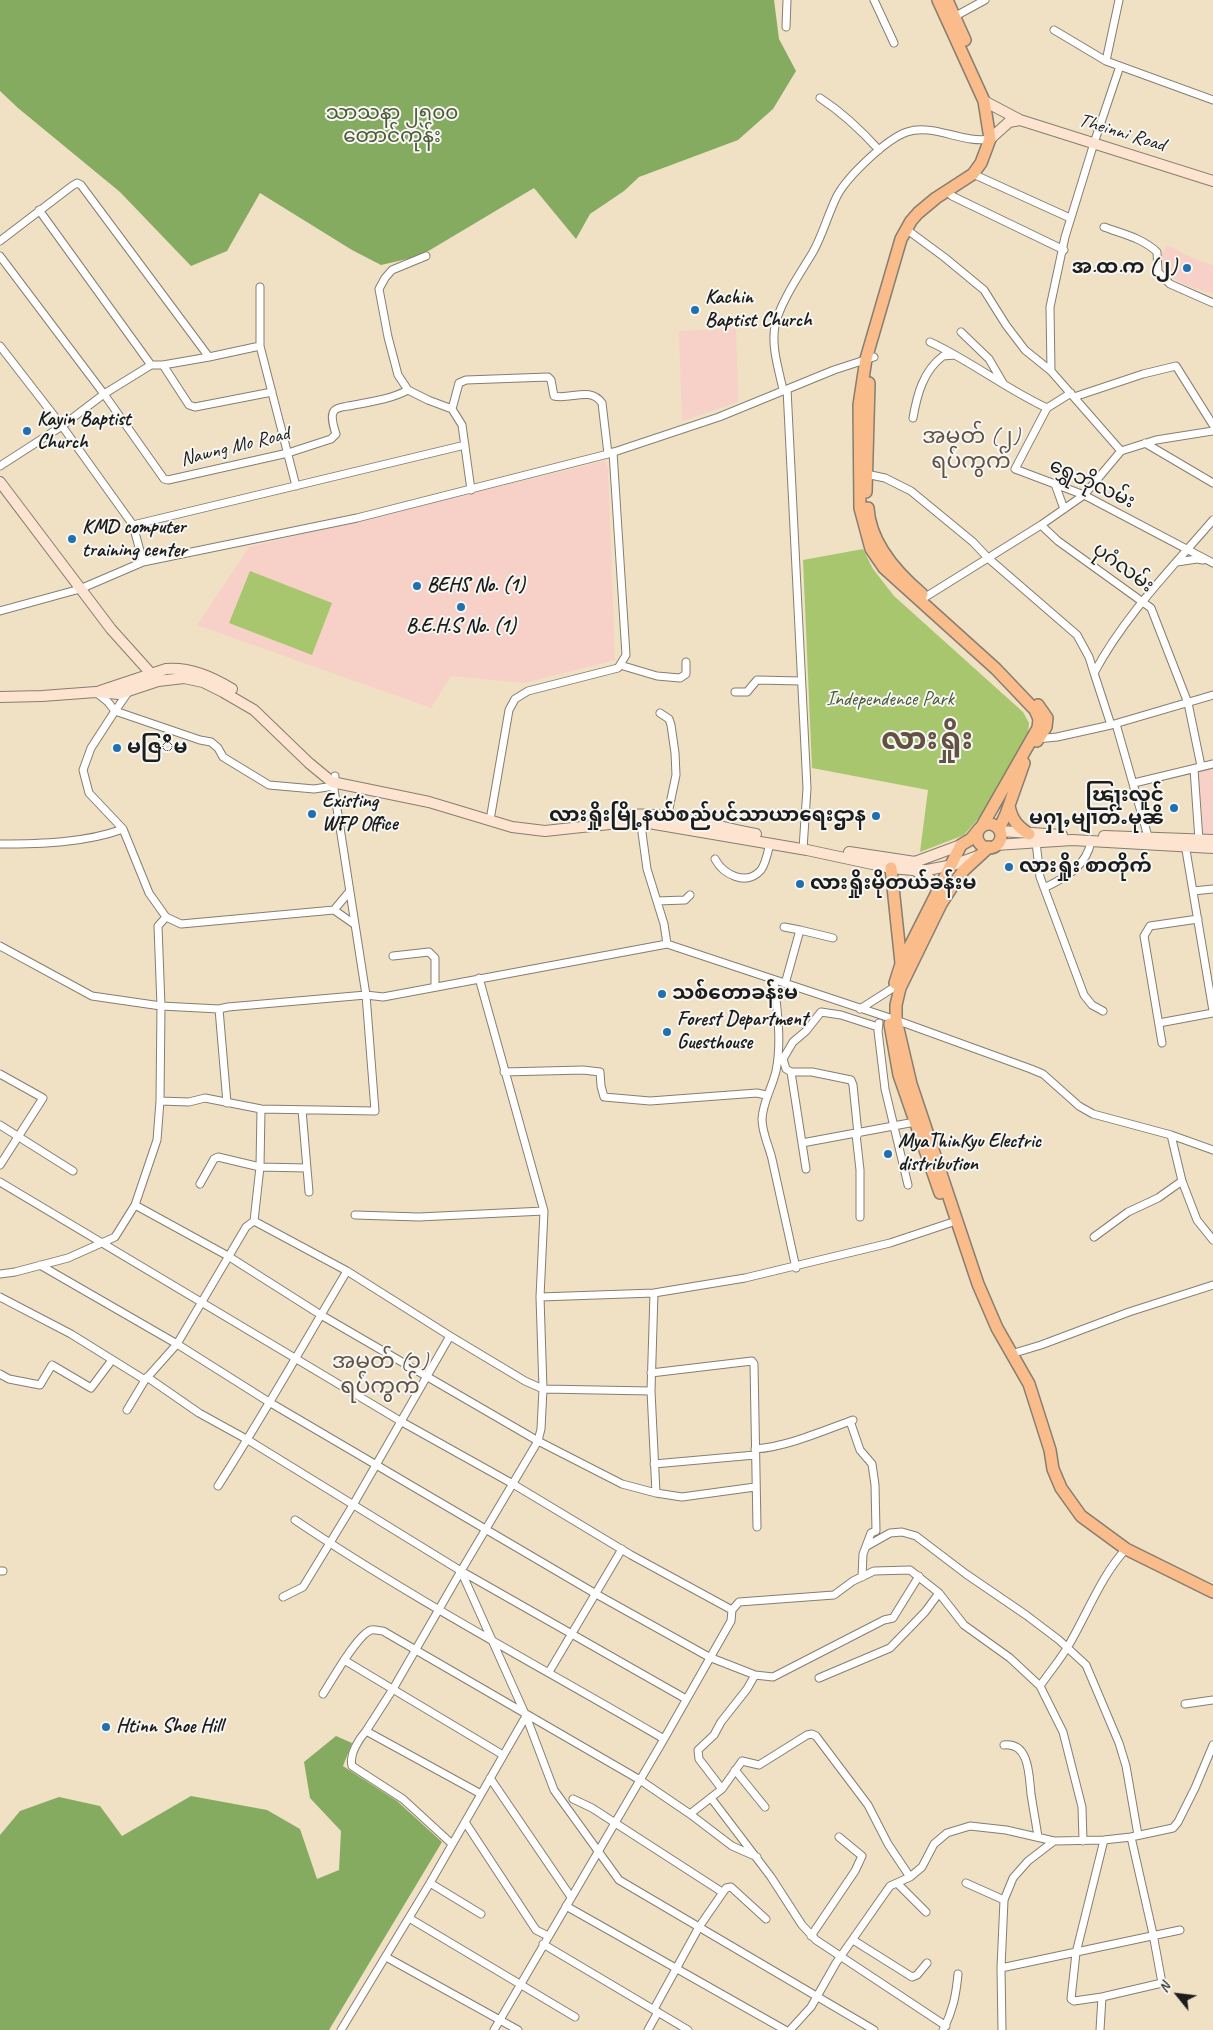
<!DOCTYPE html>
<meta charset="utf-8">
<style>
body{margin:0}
#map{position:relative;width:1213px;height:2030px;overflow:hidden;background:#f0e0c4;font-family:Caveat,sans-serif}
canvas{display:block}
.north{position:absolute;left:1153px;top:1970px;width:50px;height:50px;-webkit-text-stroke:4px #f6f6f2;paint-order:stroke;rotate:299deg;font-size:14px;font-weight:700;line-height:20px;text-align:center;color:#1c1c1c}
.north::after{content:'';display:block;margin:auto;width:18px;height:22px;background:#1c1c1c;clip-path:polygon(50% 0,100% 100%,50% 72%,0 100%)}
</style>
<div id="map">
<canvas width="1213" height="2030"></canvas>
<div class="north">N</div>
</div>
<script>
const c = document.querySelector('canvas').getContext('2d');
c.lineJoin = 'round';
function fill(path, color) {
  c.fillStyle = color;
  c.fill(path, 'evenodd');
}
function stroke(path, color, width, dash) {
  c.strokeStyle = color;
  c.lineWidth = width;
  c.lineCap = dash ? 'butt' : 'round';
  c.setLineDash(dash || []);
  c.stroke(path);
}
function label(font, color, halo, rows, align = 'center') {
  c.font = font + ' Caveat,"Noto Sans Myanmar",sans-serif';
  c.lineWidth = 4;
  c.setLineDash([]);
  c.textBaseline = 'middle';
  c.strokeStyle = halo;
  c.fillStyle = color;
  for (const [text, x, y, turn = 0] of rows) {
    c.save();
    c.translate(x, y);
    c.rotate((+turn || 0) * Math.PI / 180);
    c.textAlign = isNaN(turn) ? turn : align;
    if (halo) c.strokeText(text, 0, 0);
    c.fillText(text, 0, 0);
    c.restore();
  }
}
const built = new Path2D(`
 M 1167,245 L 1199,261 L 1213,265 L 1213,294 L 1183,284 L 1161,270 L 1162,254 Z
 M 736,329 L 738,402 L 682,421 L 679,331 Z
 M 605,461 L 608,468 L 615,660 L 524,683 L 451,676 L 431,708 L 197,625 L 249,547 Z
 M 1213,764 L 1213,835 L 1202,835 L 1195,768 Z`);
const green = new Path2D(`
 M 863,549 L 873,569 L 894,596 L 1023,712 L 1029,723 L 1028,734 L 984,812 L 964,835 L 920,852 L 928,790 L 812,768 L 803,560 Z
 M 250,571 L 332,603 L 312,655 L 229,623 Z`);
const forest = new Path2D(`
 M 0,0 L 774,0 L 779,39 L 796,71 L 773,109 L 738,140 L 639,177 L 624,191 L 590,214 L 576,239 L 534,188 L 420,256 L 381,265 L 352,250 L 260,193 L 227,251 L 191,266 L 120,192 L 18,108 L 0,91 Z
 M 336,1736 L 352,1743 L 343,1766 L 397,1801 L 442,1842 L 329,2030 L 0,2030 L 0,1835 L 20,1811 L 59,1797 L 100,1806 L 122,1836 L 191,1796 L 267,1810 L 300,1829 L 317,1879 L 339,1870 L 341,1831 L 310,1798 L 304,1762 Z`);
const street = new Path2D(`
 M 874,0 L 894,43
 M 952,18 L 985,0
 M 786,27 L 787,0
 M 1054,30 L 1106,61 L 1213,100
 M 1106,61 L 1119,0
 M 820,98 C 843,113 860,129 879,150
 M 973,174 L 1070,218
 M 947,191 L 952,196 L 1064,250
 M 39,210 L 151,365
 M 1104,227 C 1123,234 1142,238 1157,252 L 1158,272 L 1170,284 L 1213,303
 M 906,229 L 944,257 L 984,290 L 1006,325 L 1025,350 L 1051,371 L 1121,451
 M 0,241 L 72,186 L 77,183 L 81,185 L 209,357
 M 0,256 L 104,394 L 164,479 L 168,480 L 288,453 L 331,439 L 336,434 C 334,428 330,416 334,411 C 337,407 344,407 348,406 C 369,402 389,400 408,390
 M 426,256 L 392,270 L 385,278 L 379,289 L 388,337 L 398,375 L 408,390 L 428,400 L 452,409 L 462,425 L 471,490
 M 260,287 L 260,346 L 296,486
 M 961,332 L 989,359 L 1003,383
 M 930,342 C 971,361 1006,389 1047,408
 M 0,346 L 62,426 L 133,525 L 465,445
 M 163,365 L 189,405 L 195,407 L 272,392
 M 1051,371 L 1050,307 L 1065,237 L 1094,143 L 1120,66
 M 787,389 L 807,788 L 803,849
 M 783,390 C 779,370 771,347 775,326 C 779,304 801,272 813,252 C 823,234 828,214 837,196 C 847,177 886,139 907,132 C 933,123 963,144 990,139
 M 1071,393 L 1047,408 L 1015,469 L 1084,495 L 1213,563
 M 1074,397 L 1143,374 L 1176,366 L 1213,425
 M 452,409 L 459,383 L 466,380 L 548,377 L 551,380 L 554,396 C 571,400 590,386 602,403 L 608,454
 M 913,418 C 917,395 923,371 943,356 L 955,355
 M 1145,443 L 1213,483
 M 0,466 L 62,426 L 104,394 L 151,365 L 163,365 L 209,357 L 260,346
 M 866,474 L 885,478 L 911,491 L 973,542 L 988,558 L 1077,635 L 1089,657 L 1094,673
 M 1055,484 L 1064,509
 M 133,525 L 143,562
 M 1041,525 L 1058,541 L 1151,608 L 1188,703 L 1201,766
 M 1177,562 L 1197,559 L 1203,560
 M 919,601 L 1041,525 L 1084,495 L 1121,451 L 1156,440 L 1213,431
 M 0,611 L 80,589 L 143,562 L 357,518 L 608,454 L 719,417 L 834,370 L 874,357
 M 620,665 L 657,676 L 680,678 L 686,674 L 686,662
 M 735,692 L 747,692 L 757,680 L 801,681
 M 97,693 L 108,702 L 115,711 L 129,691
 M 660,713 L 669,719 L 671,725 L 675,753 L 676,775 L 667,818
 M 1116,724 L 1149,840
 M 1111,725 L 1094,673 C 1125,615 1171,569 1213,520
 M 1036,739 L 1057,737 L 1111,725 L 1213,695
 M 1194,769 L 1199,840
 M 335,776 L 334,789 L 366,995 L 383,997 L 667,944
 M 1134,783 L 1213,764
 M 640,818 L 647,869 L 664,924 L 667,944 L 896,1020 L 1031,1069 L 1043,1074 L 1079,1106 L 1093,1114 L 1171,1135 L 1213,1150
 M 490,820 L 509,710 L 515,699 L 528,691 L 618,668 L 626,655 L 613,452
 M 1036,842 L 1040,877 L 1084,995 L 1092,1005 L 1103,1011
 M 0,844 C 40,844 85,843 123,829
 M 1185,844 L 1213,1011
 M 715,859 C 723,874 746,887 761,870 C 766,863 768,851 770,843
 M 1044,888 C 1065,878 1087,866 1091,841
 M 1193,891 L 1213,889
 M 349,892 L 334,910 L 354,924
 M 657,901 L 685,900 L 690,895
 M 334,910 L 181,924 L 166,917 L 149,893 L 123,829 L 89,793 L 83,770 L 91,748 L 115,711 L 200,740 L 211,742 L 218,748 L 223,757 L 269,785 L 314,789 L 334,786
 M 784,927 L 800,930
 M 0,946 L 92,996 L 161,1006 L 219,1009 L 228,1007 L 366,995 L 375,1111 L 261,1109 L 205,1098 L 189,1102 L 160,1101
 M 393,956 L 429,952 L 435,958 L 435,987
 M 479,978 L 544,1211 L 540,1297 L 543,1389 L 541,1429 L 538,1441 L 461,1571 L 526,1716 L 554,1790 L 619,1880 L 874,2030
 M 774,980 C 777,1009 782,1042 776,1071 C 772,1088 763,1101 762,1119 C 762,1133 769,1146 772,1159 C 780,1195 788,1231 796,1268
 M 785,984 L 800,930 L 833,938
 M 219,1009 L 227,1103
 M 860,1009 L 893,988
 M 879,1023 L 878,1031 L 885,1089 L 908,1185
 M 1159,1023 L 1213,1013
 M 1162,1043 L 1144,936 L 1150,926 L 1198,919
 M 504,1072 L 583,1070 L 600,1072 L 601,1086 L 604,1097 L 650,1101 L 757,1093 L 766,1095
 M 791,1072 L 806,1169
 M 0,1074 L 43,1098 L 0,1165
 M 302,1110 L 309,1192
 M 0,1125 L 73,1171
 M 856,1134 L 860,1170 L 860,1217
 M 858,1134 L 853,1085 L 851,1080 L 812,1072 L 791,1072 L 786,1069 L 783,1059 L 793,1042 L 806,1031 L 821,1012 L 841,1015 L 878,1027
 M 1171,1135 L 1182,1181 L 1197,1220 L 1213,1240
 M 802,1143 L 915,1122
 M 0,1182 L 402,1422 L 513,1484 L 631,1555 L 732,1610 L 731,1621 L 664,1739 L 494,2030
 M 200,1184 L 214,1159 L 218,1157 L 260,1167 L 307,1168
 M 135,1205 L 228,1256 L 321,1315 L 538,1441 L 622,1484 L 656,1493 L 682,1497 L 755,1487
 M 355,1215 L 419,1217 L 544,1211
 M 254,1221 L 260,1167 L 261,1109
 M 1094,1237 L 1128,1212 L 1158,1198 L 1182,1181
 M 40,1265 L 177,1344 L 269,1402 L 596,1594 L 709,1657 L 755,1675 L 773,1677 L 884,1620 L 893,1618 L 919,1576
 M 0,1274 L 15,1272 L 68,1258 L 115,1237 L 135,1205 L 157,1140 L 160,1101 L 161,1006 L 158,926 L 166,917
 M 654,1293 L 651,1391 L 656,1493
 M 0,1297 L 71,1334 L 145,1380 L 177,1344 L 246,1227 L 254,1221 L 347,1271 L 450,1336 L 525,1381 L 543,1389 L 651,1391
 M 540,1297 L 654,1293 L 745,1278 L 890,1243 L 950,1223
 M 1011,1354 L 1041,1345 L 1129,1312 L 1213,1285
 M 651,1373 L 752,1361 L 754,1364 L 757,1527
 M 0,1374 L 9,1379 L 40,1385 L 52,1365 L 91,1388 L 112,1360
 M 147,1377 L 199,1413 L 248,1440 L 461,1571 L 686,1699
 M 127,1410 L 145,1380
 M 850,1421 L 860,1450 L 872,1464 L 875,1485 L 876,1531 L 871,1533 L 863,1554 L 862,1577
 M 755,1449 C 786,1447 823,1431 853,1420
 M 654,1464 L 755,1455
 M 218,1486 C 263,1416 304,1343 347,1271
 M 295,1520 C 414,1600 541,1667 664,1739
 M 867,1546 L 890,1533 L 902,1532 L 916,1536 L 966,1574 L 1026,1615 L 1059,1640 L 1086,1665 L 1119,1743 L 1126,1766 L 1138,1835
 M 0,1571 L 3,1571
 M 461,1571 L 393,1689 L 366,1731 L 481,1794
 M 283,1597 L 303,1587 L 353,1505 L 450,1336
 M 732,1610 L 739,1602 L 834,1595 L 853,1581 L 874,1571 L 910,1570 L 939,1593 L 964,1625 L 1010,1658 L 1040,1686 L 1063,1732 L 1082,1807 L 1083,1841
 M 344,1660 L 503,1755
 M 549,1672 L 622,1549
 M 819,1678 L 890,1648 L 925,1612 L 939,1593
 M 1040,1686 C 1049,1673 1059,1661 1067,1648 C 1087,1615 1100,1577 1126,1549
 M 323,1694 C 332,1680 357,1635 371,1630 C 375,1629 379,1631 383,1631 L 640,1780 L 690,1814 L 732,1846 L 757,1857
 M 1185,1704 L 1213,1700
 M 366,1731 C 359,1739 349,1754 352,1766 L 403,1799 L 452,1844
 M 1004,1745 C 1030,1742 1029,1777 1031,1794 C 1033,1808 1036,1823 1038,1837
 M 735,1770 L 765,1807
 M 490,1778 L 571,1897
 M 722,1789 L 742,1761 L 759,1765 L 807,1735 L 812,1734 L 816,1736 L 868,1805 L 888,1844 L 910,1877
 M 711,1798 L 771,1877 L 802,1925 L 816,1940 L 946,2026
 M 573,1799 L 592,1808 L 722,1892
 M 690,1814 L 722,1789 L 699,1759 L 698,1750 L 714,1735 L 721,1722 L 747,1689 L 755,1675
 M 465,1822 L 536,1930 L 548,1936
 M 430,1883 L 481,1914
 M 897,1883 L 926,1912
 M 966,1883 L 1004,1900
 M 566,1906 L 785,2030
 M 409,1918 L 575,2017
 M 811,1936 L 855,1871 L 862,1856 L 839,1837
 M 853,1940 L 912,1977 L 917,1975 L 927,1963
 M 543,1944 L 688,2030
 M 386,1957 L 518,2030
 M 1001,1968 L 1180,1930
 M 1102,1997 L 1074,2001 L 1071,1999 L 1076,1953 L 1104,1840
 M 654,2009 L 699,1927 L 726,1888 L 731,1887 L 766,1919
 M 341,2030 L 430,1883 L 526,1716
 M 648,2030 L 658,2012
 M 790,2030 L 811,2007 L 836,1963 L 890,1886 L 910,1877 L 922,1867 L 934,1844 L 947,1833 L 970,1826 L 1006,1830 L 1054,1841
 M 943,2030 C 953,2011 956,1995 958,1974
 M 1002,2030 L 1001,1968 L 1004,1900 L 1013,1878 L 1028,1861 L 1054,1841 L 1104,1840 L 1131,1837 L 1173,1828 L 1178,1822 L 1195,1788 L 1213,1745
 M 1100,2030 L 1102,1997 L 1162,1983 L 1153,1934 L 1131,1837`);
const secondary = new Path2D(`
 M 984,101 L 1020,120 L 1213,181
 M 990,139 L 1009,122 L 1020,120
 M 0,482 L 111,629 L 155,678
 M 100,691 L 166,669 C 190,667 212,677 232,689
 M 0,697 L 42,696 L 96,692 L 119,694 L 158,681 L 184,678 L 203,682 L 223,692 L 254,710 L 309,763 L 332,782 L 429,802 L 512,827 L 545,831 L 637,821 L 807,850 L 891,868 L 913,870 L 927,870 L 953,865 L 978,856
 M 628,815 C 663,811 720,827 756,834
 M 1000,831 L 1062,835
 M 1104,836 L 1213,840
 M 996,845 L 1072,840 L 1213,848
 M 849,852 L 915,862 L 961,845
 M 916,871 C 926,877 938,880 937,893`);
const primary = new Path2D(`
 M 938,0 L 984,101 L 990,139 L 981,163 L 973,174 L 936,198 L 918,213 L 911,221 L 901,239 L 866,359 L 859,405 L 860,508 L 871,549 L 884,568 L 996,669 L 1035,710 L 1039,719 L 1038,728 L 982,826
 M 947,0 L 965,40
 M 866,492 L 869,383
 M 868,508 C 870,543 896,572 922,594
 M 1037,741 L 1046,727 L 1047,718 L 1038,705
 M 1009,806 C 1012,820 1017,826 1029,834
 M977 836a12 12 0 1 1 24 0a12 12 0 1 1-24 0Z
 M 999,829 L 1006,814 L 1024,763
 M 989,847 L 964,870 L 955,882 L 941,904 L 900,988 L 896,1005 L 896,1020 L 911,1084 L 978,1284 L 997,1328 L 1029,1384 L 1050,1450 L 1053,1469 L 1061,1488 L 1081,1516 L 1126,1549 L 1213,1592
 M 891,868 L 901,963
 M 895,983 L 901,964 L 961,845 L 971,839 L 979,829
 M 890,1024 L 899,1075 L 940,1193`);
const markers = [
 [1187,268,5,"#1f6fb2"],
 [695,310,5,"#1f6fb2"],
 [27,431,5,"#1f6fb2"],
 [72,539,5,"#1f6fb2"],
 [417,586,5,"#1f6fb2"],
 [461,607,5,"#1f6fb2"],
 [117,748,5,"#1f6fb2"],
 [1174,808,5,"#1f6fb2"],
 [312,814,5,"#1f6fb2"],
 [876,816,5,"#1f6fb2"],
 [1009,867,5,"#1f6fb2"],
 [800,884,5,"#1f6fb2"],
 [662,994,5,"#1f6fb2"],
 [667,1032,5,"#1f6fb2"],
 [888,1154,5,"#1f6fb2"],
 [106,1727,5,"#1f6fb2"]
];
const parkNames = [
 ["သာသနာ ၂၅၀၀",392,114],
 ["တောင်ကုန်း",392,137],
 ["Independence Park",890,700]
];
const streetNames = [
 ["Theinni Road",1122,133,17],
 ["Nawng Mo Road",235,447,-14],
 ["ရွှေဘိုလမ်း",1092,484,25],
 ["ပုဂံလမ်း",1123,568,36]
];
const poiNames = [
 ["အ.ထ.က (၂)",1177,268,"right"],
 ["Kachin",705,298],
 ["Baptist Church",705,321],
 ["Kayin Baptist",37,420],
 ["Church",37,443],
 ["KMD computer",82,528],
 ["training center",82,551],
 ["BEHS No. (1)",427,586],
 ["B.E.H.S No. (1)",461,627,"center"],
 ["မဇြ်ိမ",127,748],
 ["ၽြႃးလူင်",1164,796,"right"],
 ["မႁႃႇမျၢတ်ႉမုၼိ",1164,819,"right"],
 ["Existing",322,802],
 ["WFP Office",322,825],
 ["လားရှိုးမြို့နယ်စည်ပင်သာယာရေးဌာန",866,816,"right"],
 ["လားရှိုး စာတိုက်",1019,867],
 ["လားရှိုးမိုတယ်ခန်းမ",810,884],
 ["သစ်တောခန်းမ",672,994],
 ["Forest Department",677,1020],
 ["Guesthouse",677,1043],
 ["MyaThinKyu Electric",898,1142],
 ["distribution",898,1165],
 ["Htinn Shoe Hill",116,1727]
];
const quarterNames = [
 ["အမှတ် (၂)",971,437],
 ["ရပ်ကွက်",971,462],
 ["အမှတ် (၁)",380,1362],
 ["ရပ်ကွက်",380,1387]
];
const townNames = [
 ["လားရှိုး",927,741]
];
fill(built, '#f7d1c7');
fill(green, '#a7c66e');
fill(forest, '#85ab61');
stroke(street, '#867e70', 9);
stroke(secondary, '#867e70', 12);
stroke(primary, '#867e70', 14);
stroke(street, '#fff', 7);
stroke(secondary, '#fde4d1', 10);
stroke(primary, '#fabc8b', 11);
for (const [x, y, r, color] of markers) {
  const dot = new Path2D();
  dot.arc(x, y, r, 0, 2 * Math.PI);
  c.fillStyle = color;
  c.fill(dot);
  stroke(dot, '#f6f6f2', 2);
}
label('20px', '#4d5839', '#f6f6f2', parkNames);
label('20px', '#1c1c1c', '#f6f6f2', streetNames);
label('bold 20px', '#1c1c1c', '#f6f6f2', poiNames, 'left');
label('22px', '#635144', '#f6f6f2', quarterNames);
label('bold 30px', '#635144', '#f6f6f2', townNames);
</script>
